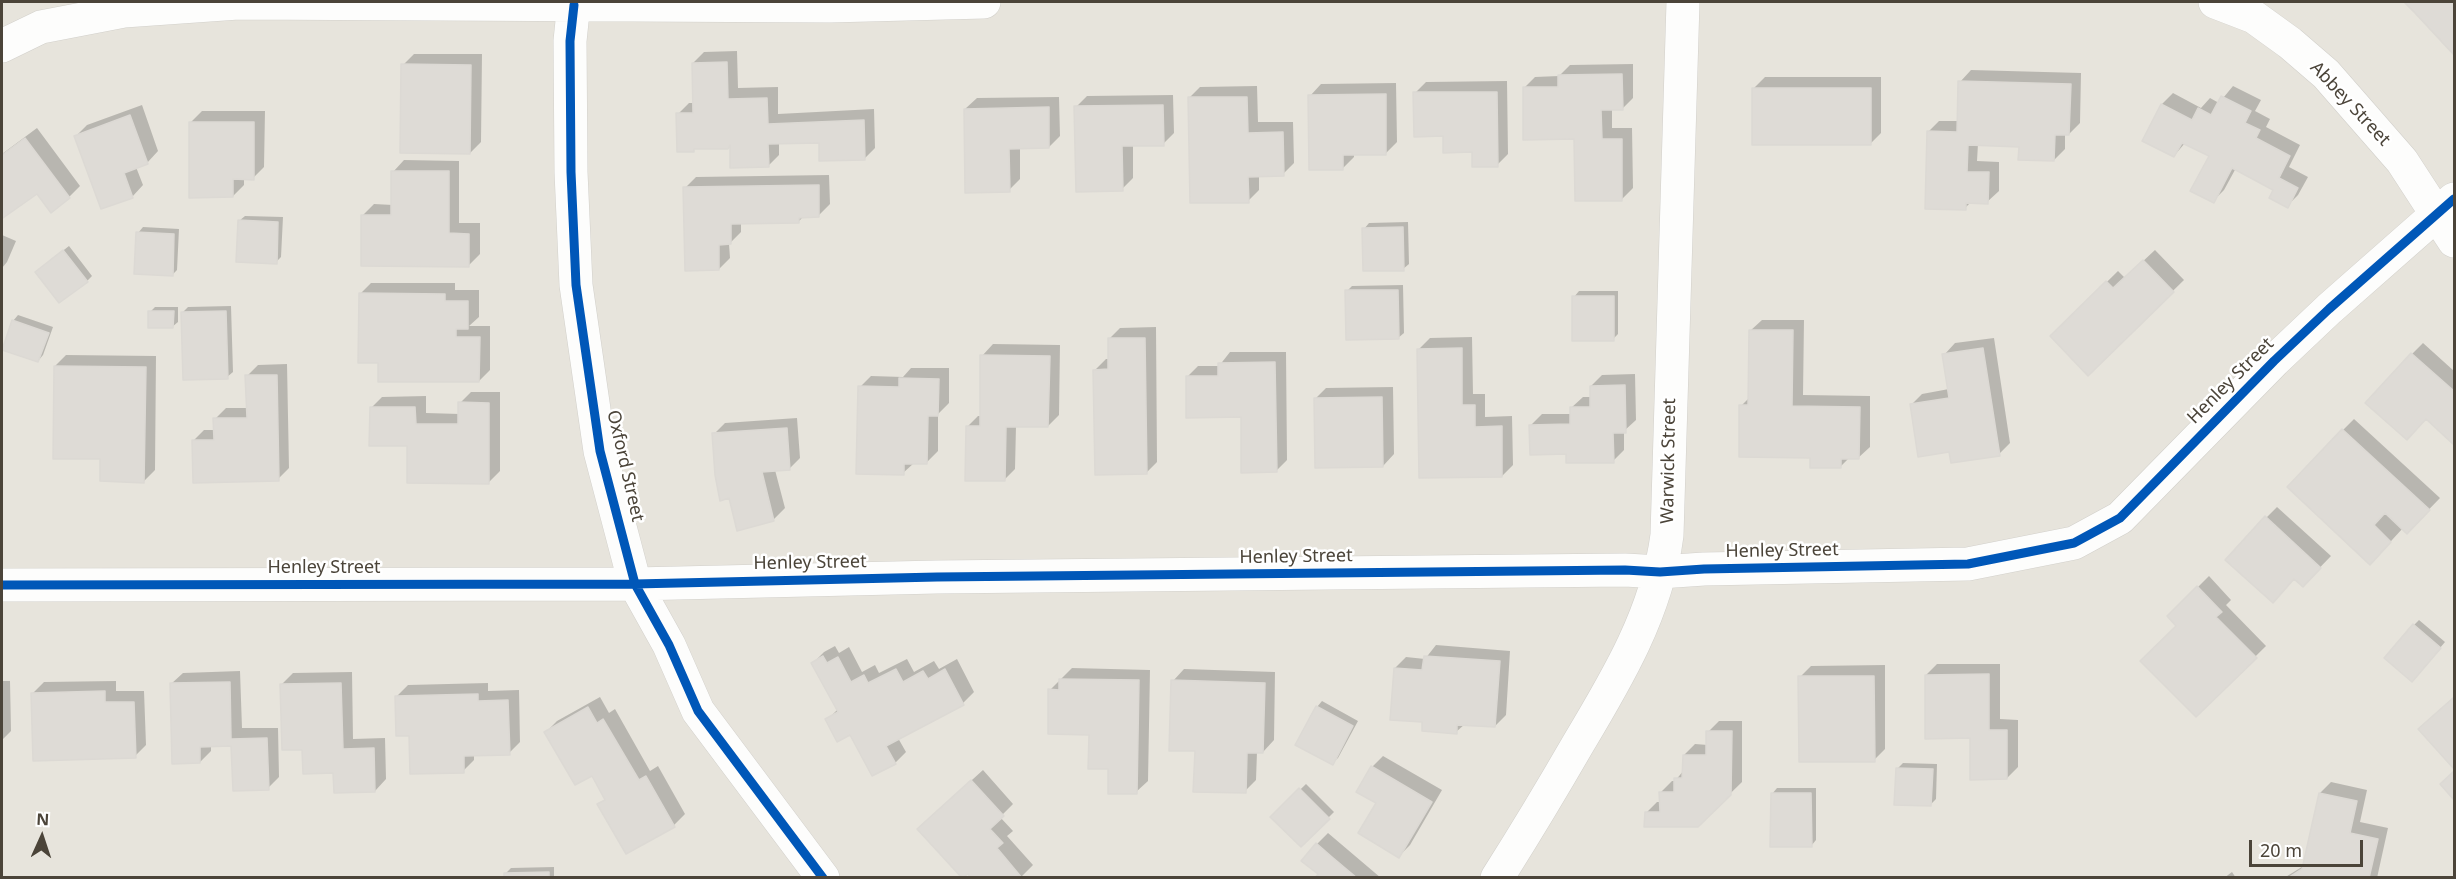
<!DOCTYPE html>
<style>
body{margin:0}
#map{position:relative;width:2456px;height:879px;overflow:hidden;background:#f4f2ee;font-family:"Noto Sans",sans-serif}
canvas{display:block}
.frame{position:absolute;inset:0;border:3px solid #4b4439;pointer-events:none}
.north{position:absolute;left:12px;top:807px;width:60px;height:60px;-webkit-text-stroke:4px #fff;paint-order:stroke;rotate:3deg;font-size:16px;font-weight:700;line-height:24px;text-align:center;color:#4b4439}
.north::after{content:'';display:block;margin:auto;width:21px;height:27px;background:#4b4439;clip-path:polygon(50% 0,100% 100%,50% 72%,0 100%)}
.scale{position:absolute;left:2249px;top:840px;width:114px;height:27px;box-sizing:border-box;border:3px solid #4b4439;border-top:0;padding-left:8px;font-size:18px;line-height:21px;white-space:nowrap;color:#4b4439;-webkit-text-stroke:4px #fff;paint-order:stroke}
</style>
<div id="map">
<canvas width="2456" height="879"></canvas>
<div class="frame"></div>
<div class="north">N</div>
<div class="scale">20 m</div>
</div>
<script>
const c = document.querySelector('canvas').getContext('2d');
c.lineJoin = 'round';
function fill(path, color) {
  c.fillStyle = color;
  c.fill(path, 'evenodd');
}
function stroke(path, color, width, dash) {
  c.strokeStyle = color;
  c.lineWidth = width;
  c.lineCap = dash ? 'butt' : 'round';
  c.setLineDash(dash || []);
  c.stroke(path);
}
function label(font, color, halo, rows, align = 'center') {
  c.font = font + ' "Noto Sans",sans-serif';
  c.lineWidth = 5;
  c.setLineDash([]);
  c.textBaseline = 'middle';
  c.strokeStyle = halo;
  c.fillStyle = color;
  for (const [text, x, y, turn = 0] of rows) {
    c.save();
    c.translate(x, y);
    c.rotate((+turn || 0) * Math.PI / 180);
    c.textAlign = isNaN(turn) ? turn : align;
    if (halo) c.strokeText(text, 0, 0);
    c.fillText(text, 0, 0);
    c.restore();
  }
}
const residential = new Path2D(`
 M 2,2 L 2454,2 L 2454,877 L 2,877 Z`);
const shadow = new Path2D(`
 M 2405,2 L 2454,2 L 2454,53 Z
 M 737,51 L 738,88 L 778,87 L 778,114 L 874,109 L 875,148 L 864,159 L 820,142 L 779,143 L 779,155 L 768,166 L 731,144 L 696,148 L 693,150 L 678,114 L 689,103 L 694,103 L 693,63 L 704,52 Z
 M 414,54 L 482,54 L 481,142 L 470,153 L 403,65 Z
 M 1633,64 L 1633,98 L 1622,109 L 1612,109 L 1612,128 L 1632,128 L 1633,188 L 1622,199 L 1576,138 L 1524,88 L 1535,77 L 1559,76 L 1570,65 Z
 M 1971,70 L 2081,73 L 2080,123 L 2069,134 L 2065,134 L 2065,149 L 2054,160 L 2020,145 L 1978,144 L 1977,161 L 1999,162 L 1999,191 L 1987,202 L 1971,202 L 1965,208 L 1928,132 L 1939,121 L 1959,121 L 1960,82 Z
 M 1765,77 L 1881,77 L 1881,133 L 1870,144 L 1754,88 Z
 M 1507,81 L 1508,154 L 1497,165 L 1444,135 L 1415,93 L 1426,82 Z
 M 1396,83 L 1397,142 L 1386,153 L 1354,153 L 1354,157 L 1343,168 L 1310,96 L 1321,84 Z
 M 1257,86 L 1258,122 L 1293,122 L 1294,163 L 1283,174 L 1259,175 L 1259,190 L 1248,201 L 1189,98 L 1200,87 Z
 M 2233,86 L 2261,100 L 2255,111 L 2270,119 L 2266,127 L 2300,145 L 2289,167 L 2308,177 L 2298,195 L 2287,206 L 2275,189 L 2236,168 L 2224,190 L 2213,201 L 2211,155 L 2185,143 L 2174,156 L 2144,140 L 2162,104 L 2173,93 L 2201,108 L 2210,98 L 2219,103 Z
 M 1173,95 L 1174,133 L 1163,144 L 1133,144 L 1133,178 L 1122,189 L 1076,107 L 1087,96 Z
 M 1059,97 L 1060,136 L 1049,147 L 1020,147 L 1020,179 L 1009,190 L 965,109 L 977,98 Z
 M 142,105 L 158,151 L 147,163 L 136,167 L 143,185 L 132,197 L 76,136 L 87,125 Z
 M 202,111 L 265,111 L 264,167 L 253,178 L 244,178 L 244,185 L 233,196 L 191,122 Z
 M 37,128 L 80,186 L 69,197 L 37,192 L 4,216 L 2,213 L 2,154 Z
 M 404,160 L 459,161 L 459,223 L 480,223 L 480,254 L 469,265 L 363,215 L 374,204 L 393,205 L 393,172 Z
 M 829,175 L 830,204 L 819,215 L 804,216 L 799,221 L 741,222 L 741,232 L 729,244 L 730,258 L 719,269 L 685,188 L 696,177 Z
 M 245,216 L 283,217 L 281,257 L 276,262 L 239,221 Z
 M 1408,222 L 1409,264 L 1403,269 L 1364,229 L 1369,223 Z
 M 143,227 L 179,229 L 177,270 L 172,275 L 138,233 Z
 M 2,235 L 16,241 L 7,262 L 2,268 Z
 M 69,246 L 92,276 L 87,281 L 42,267 Z
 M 2155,250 L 2184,280 L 2088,374 L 2052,336 L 2118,271 L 2125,278 Z
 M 371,283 L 455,283 L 455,290 L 479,290 L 479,317 L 469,326 L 490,326 L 490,370 L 479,381 L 380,362 L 360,294 Z
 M 1403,285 L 1404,333 L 1398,338 L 1347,291 L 1352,286 Z
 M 1579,291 L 1618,291 L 1618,334 L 1613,339 L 1574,297 Z
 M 231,306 L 233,372 L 227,377 L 183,312 L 188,307 Z
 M 155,307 L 178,307 L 178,322 L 172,327 L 150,312 Z
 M 18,315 L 53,327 L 43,355 L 38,361 L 13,321 Z
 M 1762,320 L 1804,320 L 1803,395 L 1870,396 L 1870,447 L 1858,458 L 1850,457 L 1840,467 L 1741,406 L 1749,398 L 1750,331 Z
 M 1156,327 L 1157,462 L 1146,473 L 1095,370 L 1106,359 L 1109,359 L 1109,339 L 1120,328 Z
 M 1472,337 L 1473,394 L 1485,394 L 1485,417 L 1512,416 L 1513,465 L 1502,476 L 1419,349 L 1430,338 Z
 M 1994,338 L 2010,443 L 1999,454 L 1950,451 L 1911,405 L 1922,394 L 1949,389 L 1944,355 L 1955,343 Z
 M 2423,343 L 2454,371 L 2454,443 L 2427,418 L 2412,354 Z
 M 993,344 L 1060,345 L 1059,415 L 1048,426 L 1016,426 L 1015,469 L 1004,480 L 967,427 L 978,416 L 981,416 L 982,356 Z
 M 1230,352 L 1286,352 L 1287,460 L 1276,471 L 1242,415 L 1187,377 L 1198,366 L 1219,366 Z
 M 66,355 L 156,356 L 155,470 L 144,481 L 102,458 L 55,366 Z
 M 287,364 L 289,468 L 278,479 L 193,441 L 204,430 L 215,430 L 215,419 L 226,408 L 248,408 L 247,376 L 258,365 Z
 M 911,368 L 949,368 L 949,403 L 938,414 L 938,451 L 926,463 L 914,463 L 903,473 L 860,387 L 871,376 L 903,377 Z
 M 1635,374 L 1636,420 L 1624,431 L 1624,450 L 1613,461 L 1568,452 L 1531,425 L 1542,414 L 1571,414 L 1571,408 L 1583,397 L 1591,397 L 1591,386 L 1602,375 Z
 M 1393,387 L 1394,454 L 1383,466 L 1315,399 L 1326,388 Z
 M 471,392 L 500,392 L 500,471 L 489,482 L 408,444 L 371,408 L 382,397 L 426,396 L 426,413 L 460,414 L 460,403 Z
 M 797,418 L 800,458 L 789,469 L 775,470 L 785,508 L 774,519 L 738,529 L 714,434 L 725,423 Z
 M 2354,419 L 2440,498 L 2407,532 L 2403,528 L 2381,552 L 2343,430 Z
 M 2277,507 L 2331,556 L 2303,585 L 2266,518 Z
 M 2209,576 L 2231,600 L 2226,605 L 2266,646 L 2196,715 L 2178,626 L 2169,616 Z
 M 2419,620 L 2445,642 L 2417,675 L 2414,625 Z
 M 1436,645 L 1510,651 L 1506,715 L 1495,726 L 1465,724 L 1456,732 L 1424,721 L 1395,668 L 1406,657 L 1425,659 Z
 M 835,646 L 839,653 L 849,647 L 862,672 L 875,665 L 879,673 L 907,659 L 914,672 L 934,661 L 939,669 L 957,659 L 974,692 L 963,703 L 898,738 L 906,752 L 895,763 L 850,733 L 827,720 L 838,709 L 813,663 L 824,652 Z
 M 1937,664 L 2000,664 L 2000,719 L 2018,720 L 2018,767 L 2007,778 L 1971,737 L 1926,675 Z
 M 1885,665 L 1885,749 L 1874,760 L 1800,677 L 1811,666 Z
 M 1072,668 L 1150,670 L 1148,781 L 1136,792 L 1110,768 L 1091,733 L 1050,690 Z
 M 1184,669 L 1275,672 L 1274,740 L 1263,752 L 1257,752 L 1256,780 L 1245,791 L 1196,750 L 1173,681 Z
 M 240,671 L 242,728 L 278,728 L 279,777 L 268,788 L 233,745 L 211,746 L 211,751 L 200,762 L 171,684 L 183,673 Z
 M 352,672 L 353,739 L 385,738 L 386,779 L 375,791 L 335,772 L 304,749 L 282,684 L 293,673 Z
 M 2,681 L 10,681 L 11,731 L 2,740 Z
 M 116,681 L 116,691 L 144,691 L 146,745 L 135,756 L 32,694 L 44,682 Z
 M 488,683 L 488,691 L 519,690 L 520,742 L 509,753 L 474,754 L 474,760 L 463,771 L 411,735 L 397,696 L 408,685 Z
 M 600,697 L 609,713 L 615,709 L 650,771 L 658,766 L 685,814 L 674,825 L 626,852 L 599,805 L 606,798 L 592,774 L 546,732 L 557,721 Z
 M 2454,697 L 2454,767 L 2420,729 Z
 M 1322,701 L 1358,721 L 1338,758 L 1332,763 L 1317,707 Z
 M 1719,721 L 1742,721 L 1742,782 L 1698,825 L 1646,813 L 1657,802 L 1661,802 L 1661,792 L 1672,781 L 1675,781 L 1684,770 L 1684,755 L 1695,744 L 1708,745 L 1708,732 Z
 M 1383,756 L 1442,790 L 1410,845 L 1399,856 L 1378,803 L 1358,791 L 1372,767 Z
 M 1903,763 L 1937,764 L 1936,799 L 1931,804 L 1897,769 Z
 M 983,770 L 1013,804 L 1000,817 L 1013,831 L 1007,836 L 1033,865 L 1020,878 L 930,818 Z
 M 2331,782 L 2367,790 L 2360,822 L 2388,828 L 2377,878 L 2284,878 L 2305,865 L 2320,793 Z
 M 1306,784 L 1334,812 L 1301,845 L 1272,817 Z
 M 1777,788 L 1816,788 L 1816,840 L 1811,846 L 1772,794 Z
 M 1328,833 L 1381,878 L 1317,878 L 1320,874 L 1317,844 Z
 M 554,867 L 554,878 L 506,878 L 506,873 L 511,868 Z
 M 2232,872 L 2236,878 L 2224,878 Z`);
const building = new Path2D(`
 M 2404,2 L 2454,2 L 2454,55 L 2415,13 Z
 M 727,62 L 728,99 L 767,98 L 768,124 L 864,120 L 865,160 L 819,161 L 819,143 L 768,144 L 769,167 L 730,168 L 730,145 L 728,149 L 694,149 L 694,152 L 677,152 L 676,113 L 693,113 L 692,63 Z
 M 401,64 L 471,65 L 470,154 L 400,153 Z
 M 1622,74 L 1623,110 L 1601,110 L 1602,139 L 1622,139 L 1622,201 L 1575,201 L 1574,139 L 1523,140 L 1523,87 L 1558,87 L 1558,75 Z
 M 1958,81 L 2071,84 L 2069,135 L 2055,135 L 2054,161 L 2018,160 L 2019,147 L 1968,145 L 1967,172 L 1989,172 L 1988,204 L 1966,203 L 1966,210 L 1925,209 L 1927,131 L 1957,132 Z
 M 1752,88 L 1871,88 L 1871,145 L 1752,145 Z
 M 1413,92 L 1497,92 L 1498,167 L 1472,167 L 1472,152 L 1443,153 L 1443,136 L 1414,137 Z
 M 1386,94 L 1386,155 L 1343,155 L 1343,170 L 1309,170 L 1308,95 Z
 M 2221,96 L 2251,111 L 2245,123 L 2260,130 L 2256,138 L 2290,156 L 2279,178 L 2298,188 L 2288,208 L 2269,198 L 2273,190 L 2232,168 L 2214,203 L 2190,191 L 2209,156 L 2182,143 L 2174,157 L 2142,141 L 2161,104 L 2192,120 L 2198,108 L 2211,115 Z
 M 1188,97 L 1247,97 L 1248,133 L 1283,132 L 1284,176 L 1248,177 L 1249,203 L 1190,203 Z
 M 1163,105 L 1164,146 L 1122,146 L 1123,191 L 1076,192 L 1074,106 Z
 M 1049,107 L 1049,148 L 1009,149 L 1010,192 L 965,193 L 964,109 Z
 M 130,115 L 148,164 L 124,173 L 133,198 L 101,209 L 74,136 Z
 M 189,122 L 254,122 L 254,180 L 233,179 L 233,197 L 189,198 Z
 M 25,138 L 70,198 L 51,213 L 37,194 L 3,218 L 2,216 L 2,155 Z
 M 391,171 L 449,171 L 449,233 L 469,234 L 469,267 L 361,266 L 361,215 L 391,215 Z
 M 819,185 L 819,217 L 799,218 L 799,223 L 731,224 L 731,244 L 719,245 L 719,270 L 685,271 L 683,187 Z
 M 238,220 L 278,222 L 277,264 L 236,262 Z
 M 1403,227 L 1404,271 L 1363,271 L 1362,228 Z
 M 136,232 L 174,234 L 173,276 L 134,274 Z
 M 63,250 L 88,282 L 59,303 L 35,272 Z
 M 2143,260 L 2174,292 L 2088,376 L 2050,336 L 2106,281 L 2113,288 Z
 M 1345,290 L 1398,290 L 1399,339 L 1346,340 Z
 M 359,293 L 445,294 L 445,301 L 468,301 L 468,329 L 456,329 L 456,337 L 480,337 L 479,382 L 378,382 L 378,363 L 358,363 Z
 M 1572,296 L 1614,296 L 1614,341 L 1572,341 Z
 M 148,311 L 174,311 L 173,328 L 148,328 Z
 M 226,311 L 228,379 L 183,380 L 181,312 Z
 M 12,320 L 49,333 L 38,362 L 2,350 Z
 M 1749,330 L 1793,330 L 1792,406 L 1860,407 L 1859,459 L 1841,459 L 1841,468 L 1810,468 L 1810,458 L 1739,457 L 1739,405 L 1748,405 Z
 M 1108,338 L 1145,338 L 1147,474 L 1095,475 L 1093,370 L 1108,369 Z
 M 1462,348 L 1462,405 L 1475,405 L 1475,427 L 1502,426 L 1502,477 L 1419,478 L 1417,349 Z
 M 1983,348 L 2000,456 L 1951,463 L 1949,452 L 1918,457 L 1910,404 L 1949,398 L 1942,354 Z
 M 2411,353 L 2454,391 L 2454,445 L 2426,419 L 2407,440 L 2365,403 Z
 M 980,355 L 1050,356 L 1048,427 L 1006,427 L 1005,481 L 965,481 L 966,426 L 980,426 Z
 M 1275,362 L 1277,472 L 1241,473 L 1241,417 L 1186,418 L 1186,376 L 1218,376 L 1218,363 Z
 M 54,366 L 146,367 L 144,483 L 100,481 L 100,459 L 53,459 Z
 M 245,375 L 277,375 L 279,481 L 193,483 L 192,440 L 214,440 L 213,418 L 247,418 Z
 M 899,378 L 939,379 L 938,416 L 928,416 L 927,464 L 904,464 L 904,475 L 856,474 L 858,386 L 899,387 Z
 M 1625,385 L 1626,433 L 1613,433 L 1614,463 L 1566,463 L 1566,454 L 1530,455 L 1529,425 L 1570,424 L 1570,407 L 1590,407 L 1590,386 Z
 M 1382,397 L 1383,467 L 1315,468 L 1314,398 Z
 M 458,402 L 489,403 L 489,484 L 407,483 L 407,446 L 369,446 L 370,407 L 415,407 L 416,424 L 458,424 Z
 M 787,428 L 790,470 L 762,472 L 774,521 L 737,531 L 729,498 L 720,501 L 715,475 L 712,433 Z
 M 2342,429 L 2430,510 L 2407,534 L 2385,513 L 2374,525 L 2391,542 L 2370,565 L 2287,487 Z
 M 2265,516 L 2321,568 L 2303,587 L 2294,579 L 2273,603 L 2225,560 Z
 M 2197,586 L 2222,612 L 2216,617 L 2257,658 L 2196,717 L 2140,661 L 2176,626 L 2167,616 Z
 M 2413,624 L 2441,648 L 2412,682 L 2384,658 Z
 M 823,656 L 827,663 L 838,657 L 851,682 L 864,675 L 868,683 L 896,669 L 903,682 L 923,671 L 928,679 L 945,669 L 964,705 L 886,746 L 896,764 L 872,776 L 850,735 L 837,742 L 825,719 L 838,712 L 811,663 Z
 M 1424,656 L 1500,661 L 1495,727 L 1457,725 L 1457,734 L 1422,731 L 1422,722 L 1390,720 L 1394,668 L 1422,670 Z
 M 1989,674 L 1989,730 L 2007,730 L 2007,779 L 1970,780 L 1970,738 L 1925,739 L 1925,675 Z
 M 1798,676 L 1874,676 L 1875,762 L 1799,762 Z
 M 1059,679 L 1139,680 L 1137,794 L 1108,794 L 1108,769 L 1088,769 L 1089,735 L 1048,734 L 1048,689 L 1059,690 Z
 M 1171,680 L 1265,683 L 1263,753 L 1247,753 L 1246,793 L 1193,792 L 1195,751 L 1169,751 Z
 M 230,682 L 231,739 L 267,738 L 269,790 L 233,791 L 231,746 L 200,747 L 200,763 L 172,764 L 170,683 Z
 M 341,683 L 343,749 L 374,748 L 375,792 L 334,793 L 333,773 L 303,774 L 302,750 L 282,750 L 280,684 Z
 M 105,691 L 105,702 L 134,702 L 136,758 L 33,761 L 31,693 Z
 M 478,694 L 478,701 L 508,700 L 510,755 L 464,756 L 464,773 L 410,774 L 409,736 L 396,736 L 395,696 Z
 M 2453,698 L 2454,700 L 2454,769 L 2418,729 Z
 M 1316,706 L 1353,726 L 1333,765 L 1295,745 Z
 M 588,707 L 597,723 L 603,719 L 639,780 L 646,776 L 675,827 L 626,854 L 597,804 L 605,800 L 592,776 L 575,785 L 544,732 Z
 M 1706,731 L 1732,731 L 1731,795 L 1698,827 L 1644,827 L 1645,812 L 1660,812 L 1659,792 L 1674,792 L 1674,778 L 1682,778 L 1683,755 L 1706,755 Z
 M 1371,766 L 1432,802 L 1399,858 L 1358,833 L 1376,803 L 1356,792 Z
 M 1896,768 L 1933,769 L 1931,806 L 1894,805 Z
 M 2454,771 L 2454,800 L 2440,784 Z
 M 971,780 L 1004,816 L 990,829 L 1003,843 L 997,848 L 1022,878 L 971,878 L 968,874 L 962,878 L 917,829 Z
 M 1299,788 L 1330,819 L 1301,847 L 1270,817 Z
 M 1771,793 L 1811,793 L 1812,847 L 1770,847 Z
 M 2319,793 L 2357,801 L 2350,833 L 2378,839 L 2369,878 L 2288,878 L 2302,869 Z
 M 1316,843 L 1332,857 L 1357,878 L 1315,878 L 1318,874 L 1301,861 Z
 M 549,872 L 549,878 L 504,878 L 504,873 Z`);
const minor = new Path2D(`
 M 574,2 L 570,41 L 571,172 L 576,285 L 600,451 L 635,584 L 669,645 L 698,711 L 823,878
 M 2215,2 L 2254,17 L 2290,43 L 2326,74 L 2402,161 L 2454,241
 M 2,46 L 41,27 L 124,11 L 238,3 L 830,6 L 984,2
 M 2,585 L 635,584 L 937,577 L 1625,570 L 1660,572 L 1704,569 L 1968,564 L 2074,543 L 2120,518 L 2274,361 L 2329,309 L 2454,199
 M 1497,878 C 1525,834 1552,789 1578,744 C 1617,679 1657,612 1667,535 L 1683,2`);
const cycleway = new Path2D(`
 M 574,5 L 570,41 L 571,172 L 576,285 L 600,451 L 635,584 L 669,645 L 698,711 L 823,878
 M 2,585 L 635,584 L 937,577 L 1625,570 L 1660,572 L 1704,569 L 1968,564 L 2074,543 L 2120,518 L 2274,361 L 2329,309 L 2454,199`);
const streetNames = [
 ["Abbey Street",2350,104,47],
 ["Henley Street",2231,381,-45],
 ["Warwick Street",1669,461,-89],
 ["Oxford Street",625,466,77],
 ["Henley Street",1782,551,-1],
 ["Henley Street",1296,557,-1],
 ["Henley Street",810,563,-1],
 ["Henley Street",324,568]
];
fill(residential, '#e7e4dc');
fill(shadow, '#0003');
fill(building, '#dedbd6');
stroke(building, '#dcd9d4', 1.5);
stroke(minor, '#d2d0cb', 34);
stroke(minor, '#fdfdfc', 33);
stroke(cycleway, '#0057b8', 9);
label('18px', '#4b4439', '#fff', streetNames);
</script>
